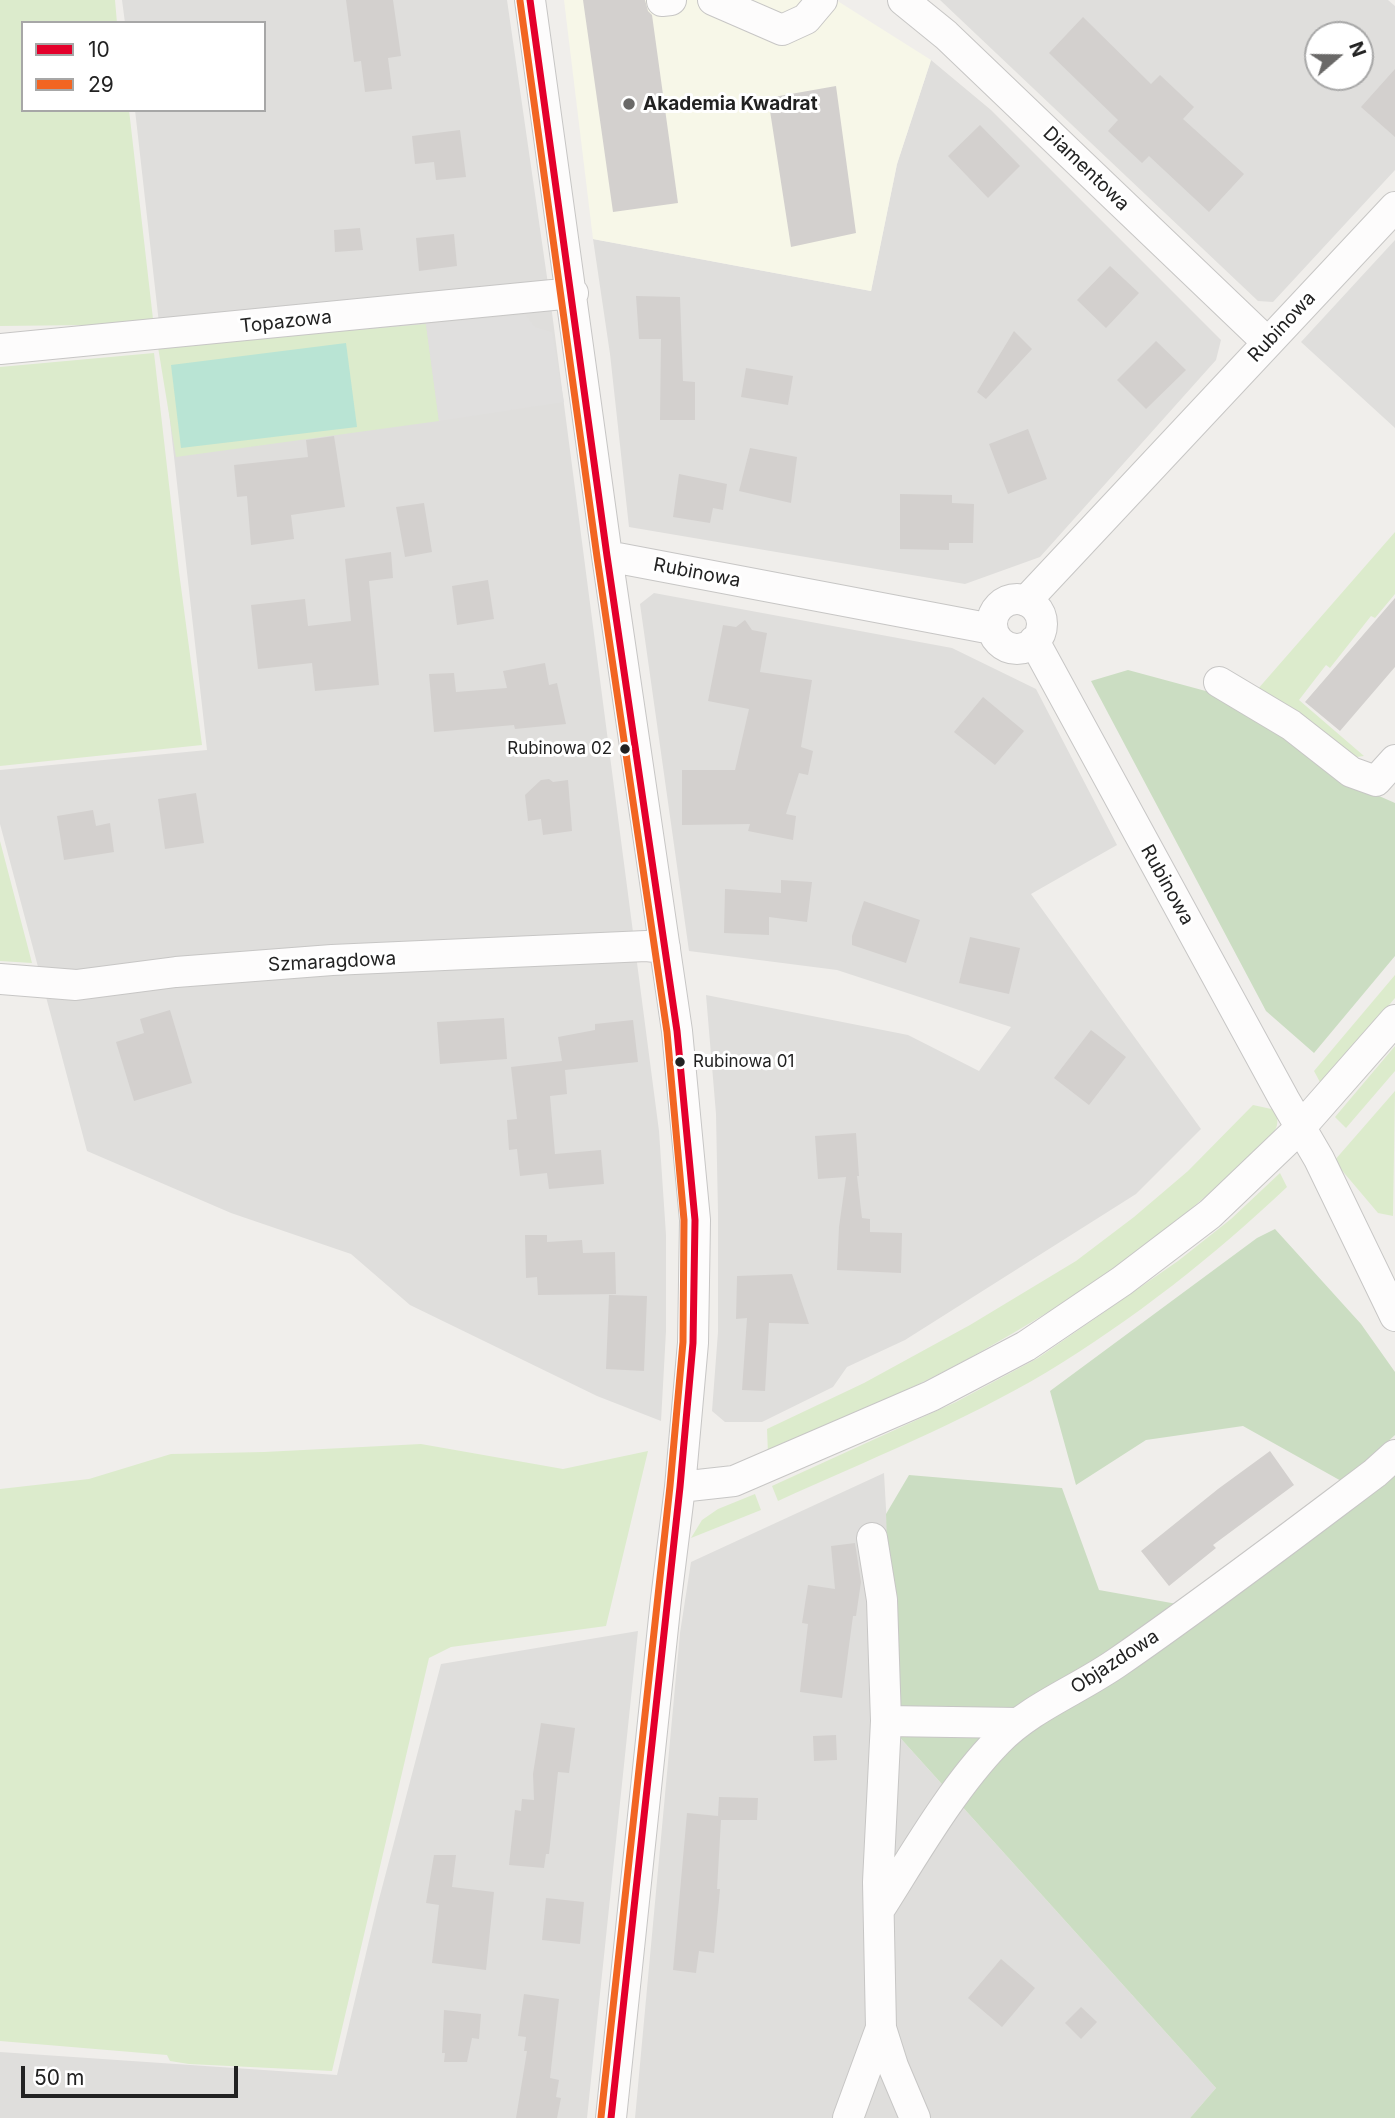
<!DOCTYPE html>
<style>
body{margin:0}
#map{position:relative;width:1395px;height:2118px;overflow:hidden;background:#f0eeeb;font-family:Inter,sans-serif}
canvas{display:block}
.legend{position:absolute;left:21px;top:21px;width:245px;height:91px;box-sizing:border-box;background:#fff;border:2px solid #a7a7a7;margin:0;padding:9px 12px;list-style:none;font-size:21px;color:#222}
.legend li{display:flex;align-items:center;gap:14px;height:35px}
.legend b{width:35px;border:2px solid #a7a7a7}
.north{position:absolute;left:1304px;top:21px;width:70px;height:70px;box-sizing:border-box;background:#fff;border:2px solid #a7a7a7;border-radius:50%;rotate:70deg;font-size:19px;font-weight:700;line-height:28px;text-align:center;color:#222}
.north::after{content:'';display:block;margin:auto;width:24px;height:32px;background:#6a6968;clip-path:polygon(50% 0,100% 100%,50% 72%,0 100%)}
.scale{position:absolute;left:21px;top:2066px;width:217px;height:32px;box-sizing:border-box;border:4px solid #222;border-top:0;padding-left:9px;font-size:21px;line-height:24px;white-space:nowrap;color:#222;-webkit-text-stroke:5px #fff;paint-order:stroke}
</style>
<div id="map">
<canvas width="1395" height="2118"></canvas>
<ul class="legend">
<li><b style="height:9px;background:#e4002b"></b>10</li>
<li><b style="height:9px;background:#f26522"></b>29</li>
</ul>
<div class="north">N</div>
<div class="scale">50 m</div>
</div>
<script>
const c = document.querySelector('canvas').getContext('2d');
c.lineJoin = 'round';
function fill(path, color) {
  c.fillStyle = color;
  c.fill(path, 'evenodd');
}
function stroke(path, color, width, dash) {
  c.strokeStyle = color;
  c.lineWidth = width;
  c.lineCap = dash ? 'butt' : 'round';
  c.setLineDash(dash || []);
  c.stroke(path);
}
function label(font, color, halo, rows, align = 'center') {
  c.font = font + ' Inter,sans-serif';
  c.lineWidth = 6;
  c.setLineDash([]);
  c.textBaseline = 'middle';
  c.strokeStyle = halo;
  c.fillStyle = color;
  for (const [text, x, y, turn = 0] of rows) {
    c.save();
    c.translate(x, y);
    c.rotate((+turn || 0) * Math.PI / 180);
    c.textAlign = isNaN(turn) ? turn : align;
    if (halo) c.strokeText(text, 0, 0);
    c.fillText(text, 0, 0);
    c.restore();
  }
}
const residential = new Path2D(`
 M 122,0 L 507,0 L 551,305 L 659,1131 L 666,1235 L 666,1331 L 661,1421 L 597,1396 L 410,1305 L 351,1254 L 231,1213 L 87,1151 L 0,824 L 0,770 L 207,750 L 135,110 L 264,110 L 264,23 L 125,23 Z
 M 940,0 L 1388,0 L 1395,6 L 1395,170 L 1273,302 L 1258,301 ZM 1318,35 L 1360,35 L 1360,77 L 1318,77 Z
 M 931,60 L 991,110 L 1221,340 L 1216,360 L 1040,557 L 965,584 L 629,527 L 610,354 L 593,239 L 871,291 L 897,164 Z
 M 1395,240 L 1395,428 L 1301,342 Z
 M 654,593 L 952,648 L 1036,689 L 1117,845 L 1031,894 L 1201,1129 L 1136,1194 L 905,1340 L 847,1367 L 833,1387 L 762,1422 L 725,1422 L 712,1411 L 718,1332 L 718,1213 L 716,1114 L 706,995 L 908,1035 L 979,1071 L 1011,1027 L 837,970 L 689,951 L 640,604 Z
 M 884,1473 L 892,1616 L 893,1730 L 1216,2088 L 1190,2118 L 635,2118 L 680,1633 L 691,1562 Z
 M 638,1631 L 587,2118 L 0,2118 L 0,2052 L 337,2075 L 378,1903 L 441,1664 Z`);
const education = new Path2D(`
 M 564,0 L 836,0 L 931,60 L 897,164 L 871,291 L 593,239 Z`);
const grass = new Path2D(`
 M 0,0 L 115,0 L 117,23 L 23,23 L 23,110 L 129,110 L 153,319 L 90,325 L 0,326 Z
 M 426,324 L 439,421 L 176,457 L 158,347 Z
 M 154,353 L 179,572 L 202,745 L 0,766 L 0,367 Z
 M 1395,532 L 1395,594 L 1375,618 L 1371,616 L 1330,668 L 1326,665 L 1299,700 L 1364,756 L 1343,759 L 1257,690 Z
 M 0,841 L 32,963 L 0,961 Z
 M 1395,975 L 1395,998 L 1328,1078 L 1321,1084 L 1314,1071 Z
 M 1395,1046 L 1395,1071 L 1346,1128 L 1335,1117 Z
 M 1395,1091 L 1393,1216 L 1378,1213 L 1334,1161 Z
 M 1253,1105 L 1276,1110 C 1277,1116 1279,1124 1275,1130 C 1268,1145 1236,1170 1222,1182 C 1136,1259 1040,1322 937,1375 C 882,1403 825,1427 768,1454 L 767,1429 L 864,1383 L 970,1325 L 1076,1261 L 1134,1217 L 1188,1171 Z
 M 1280,1173 L 1287,1187 C 1213,1257 1134,1319 1047,1372 C 961,1423 868,1460 778,1501 L 772,1486 L 956,1402 L 1038,1358 L 1178,1261 L 1231,1219 Z
 M 421,1444 L 563,1469 L 648,1451 L 606,1626 L 451,1647 L 429,1658 L 332,2071 L 189,2064 L 170,2061 L 167,2055 L 0,2041 L 0,1489 L 89,1479 L 171,1454 L 264,1452 Z
 M 755,1494 L 761,1510 L 691,1538 L 702,1520 L 718,1509 Z`);
const forest = new Path2D(`
 M 1128,670 L 1239,700 L 1354,785 L 1395,803 L 1395,956 L 1314,1053 L 1266,1011 L 1091,681 Z
 M 1275,1229 L 1361,1324 L 1395,1372 L 1395,1435 L 1343,1482 L 1243,1426 L 1146,1440 L 1076,1485 L 1050,1391 L 1257,1238 Z
 M 1395,1472 L 1395,2118 L 1190,2118 L 1216,2088 L 894,1731 L 886,1514 L 909,1475 L 1062,1488 L 1099,1590 L 1216,1611 Z`);
const pitch = new Path2D(`
 M 346,343 L 357,427 L 181,448 L 171,365 Z`);
const parking = new Path2D(`
 M 526,315 L 535,327 L 552,332 L 564,402 L 439,421 L 426,324 Z`);
const building = new Path2D(`
 M 346,0 L 393,0 L 401,56 L 388,58 L 392,89 L 365,92 L 361,61 L 354,62 Z
 M 583,0 L 645,0 L 648,11 L 652,15 L 678,203 L 613,212 Z
 M 1083,17 L 1151,84 L 1160,75 L 1194,107 L 1183,119 L 1244,174 L 1209,212 L 1149,156 L 1142,163 L 1108,131 L 1118,120 L 1049,53 Z
 M 1395,69 L 1395,137 L 1361,107 Z
 M 836,86 L 856,233 L 791,247 L 768,98 Z
 M 980,125 L 1020,166 L 988,198 L 948,156 Z
 M 460,130 L 466,177 L 436,180 L 434,162 L 415,164 L 412,136 Z
 M 360,228 L 363,250 L 335,252 L 334,230 Z
 M 454,234 L 457,266 L 419,271 L 416,238 Z
 M 1110,266 L 1139,293 L 1106,328 L 1077,300 Z
 M 636,296 L 680,297 L 683,381 L 695,382 L 695,420 L 660,420 L 661,339 L 639,339 Z
 M 1014,331 L 1032,349 L 986,399 L 977,392 Z
 M 1156,341 L 1186,370 L 1146,409 L 1117,380 Z
 M 746,368 L 793,376 L 788,405 L 741,397 Z
 M 1028,429 L 1047,479 L 1008,494 L 989,444 Z
 M 334,436 L 345,507 L 291,515 L 294,539 L 251,545 L 247,496 L 237,497 L 234,465 L 308,457 L 306,440 Z
 M 750,448 L 797,457 L 791,503 L 739,491 Z
 M 679,474 L 727,484 L 723,510 L 713,508 L 710,523 L 673,517 Z
 M 900,494 L 952,495 L 952,503 L 974,504 L 973,543 L 949,543 L 949,550 L 900,549 Z
 M 424,503 L 432,552 L 405,557 L 396,507 Z
 M 391,552 L 393,578 L 369,581 L 379,685 L 315,691 L 312,663 L 258,669 L 251,605 L 305,599 L 308,626 L 351,621 L 345,559 Z
 M 488,580 L 494,619 L 457,625 L 452,586 Z
 M 1395,598 L 1395,667 L 1340,731 L 1305,702 Z
 M 745,620 L 752,630 L 767,633 L 760,672 L 812,680 L 801,747 L 813,751 L 808,775 L 799,773 L 786,814 L 796,816 L 793,840 L 748,831 L 750,824 L 682,825 L 682,770 L 735,770 L 749,709 L 708,701 L 723,625 L 736,627 Z
 M 545,663 L 549,685 L 557,683 L 566,724 L 515,729 L 514,725 L 434,732 L 429,674 L 454,673 L 456,692 L 507,688 L 503,671 Z
 M 983,697 L 1024,731 L 995,765 L 954,732 Z
 M 549,779 L 553,782 L 568,780 L 572,831 L 543,835 L 541,819 L 528,821 L 525,795 L 541,780 Z
 M 196,793 L 204,843 L 165,849 L 158,799 Z
 M 93,810 L 96,826 L 110,823 L 114,852 L 64,860 L 57,816 Z
 M 781,880 L 812,882 L 807,922 L 769,917 L 769,935 L 724,933 L 725,889 L 781,893 Z
 M 864,901 L 920,920 L 906,963 L 852,945 L 852,936 Z
 M 970,937 L 1020,948 L 1009,994 L 959,983 Z
 M 170,1010 L 192,1083 L 134,1101 L 116,1042 L 144,1033 L 140,1019 Z
 M 504,1018 L 507,1059 L 440,1064 L 437,1022 Z
 M 633,1020 L 638,1062 L 565,1070 L 567,1094 L 550,1096 L 555,1154 L 601,1150 L 604,1184 L 549,1189 L 547,1173 L 520,1176 L 517,1149 L 509,1150 L 507,1120 L 517,1119 L 511,1067 L 562,1061 L 558,1037 L 595,1030 L 595,1024 Z
 M 1091,1030 L 1126,1057 L 1089,1105 L 1054,1078 Z
 M 856,1133 L 859,1176 L 857,1176 L 862,1218 L 870,1219 L 870,1232 L 902,1233 L 901,1273 L 837,1270 L 839,1227 L 846,1177 L 818,1179 L 815,1136 Z
 M 525,1235 L 547,1235 L 547,1242 L 582,1240 L 583,1253 L 615,1252 L 616,1294 L 538,1295 L 537,1277 L 526,1278 Z
 M 792,1274 L 809,1324 L 769,1323 L 765,1391 L 742,1390 L 747,1318 L 736,1319 L 737,1276 Z
 M 609,1295 L 647,1296 L 644,1371 L 606,1369 Z
 M 1270,1451 L 1294,1485 L 1213,1545 L 1216,1548 L 1169,1586 L 1141,1551 L 1218,1489 Z
 M 855,1543 L 861,1582 L 856,1616 L 853,1616 L 842,1698 L 800,1692 L 808,1624 L 802,1623 L 808,1585 L 835,1589 L 831,1546 Z
 M 541,1723 L 575,1728 L 569,1773 L 558,1772 L 549,1854 L 546,1854 L 544,1868 L 509,1865 L 515,1810 L 521,1811 L 522,1799 L 534,1800 L 533,1774 Z
 M 836,1735 L 837,1760 L 814,1761 L 813,1736 Z
 M 719,1797 L 758,1798 L 757,1820 L 721,1820 L 717,1889 L 720,1889 L 714,1953 L 699,1951 L 696,1973 L 673,1970 L 687,1813 L 718,1816 Z
 M 434,1855 L 456,1855 L 452,1887 L 494,1892 L 486,1970 L 432,1963 L 439,1905 L 426,1903 Z
 M 546,1898 L 584,1902 L 580,1944 L 542,1940 Z
 M 1001,1959 L 1035,1988 L 1002,2027 L 968,1998 Z
 M 524,1994 L 559,1999 L 550,2078 L 559,2080 L 556,2097 L 561,2098 L 557,2118 L 516,2118 L 527,2051 L 524,2051 L 526,2037 L 518,2036 Z
 M 1081,2007 L 1097,2022 L 1081,2039 L 1065,2023 Z
 M 444,2010 L 481,2014 L 479,2039 L 472,2038 L 467,2062 L 444,2062 L 445,2053 L 442,2053 Z`);
const minor = new Path2D(`
 M 530,0 L 607,556 L 677,1031 L 695,1220 L 693,1343 L 680,1487 L 666,1599 L 611,2118
 M 713,0 L 782,30 L 806,19 L 822,0
 M 903,0 L 946,35 L 1267,342
 M 662,1 L 671,0
 M 0,349 L 573,293
 M 607,556 L 992,629
 M992 624a25 25 0 1 1 50 0a25 25 0 1 1-50 0Z
 M 1026,601 L 1395,207
 M 1034,641 L 1284,1099 L 1319,1159 L 1395,1316
 M 1219,682 L 1291,725 L 1351,772 L 1376,781 L 1395,760
 M 0,979 L 76,985 L 176,972 L 332,960 L 646,946 L 665,948
 M 680,1487 L 734,1481 L 931,1396 L 1026,1346 L 1122,1281 L 1210,1214 L 1300,1128 L 1395,1020
 M 872,1538 L 882,1600 L 886,1721 L 878,1882 L 881,2028 L 893,2066 L 915,2118
 M 886,1721 L 1017,1723
 M 879,1910 C 914,1855 952,1788 998,1741 C 1031,1707 1078,1690 1118,1662 C 1205,1602 1290,1537 1375,1473 L 1395,1455
 M 848,2118 L 881,2028`);
const bus1 = new Path2D(`
 M 530,0 L 607,556 L 677,1031 L 695,1220 L 693,1343 L 680,1487 L 611,2118`);
const bus2 = new Path2D(`
 M 520,1 L 597,557 L 667,1032 L 684,1220 L 683,1342 L 670,1486 L 601,2117`);
const markers = [
 [629,104,7,"#6a6968"],
 [625,749,6,"#222"],
 [680,1062,6,"#222"]
];
const busNames = [
 ["Rubinowa 02",612,749],
 ["Rubinowa 01",693,1062,"left"]
];
const poiNames = [
 ["Akademia Kwadrat",643,104]
];
const streetNames = [
 ["Diamentowa",1086,169,44],
 ["Topazowa",286,322,-6],
 ["Rubinowa",1282,327,-47],
 ["Rubinowa",697,573,11],
 ["Rubinowa",1167,885,61],
 ["Szmaragdowa",332,962,-3],
 ["Objazdowa",1115,1662,-33]
];
fill(residential, '#dfdedc');
fill(education, '#f7f7e8');
fill(grass, '#dcebcc');
fill(forest, '#cbddc2');
fill(pitch, '#b9e4d4');
fill(parking, '#e0dfde');
fill(building, '#d3d0ce');
stroke(minor, '#c7c6c5', 32);
stroke(minor, '#fdfcfc', 30);
stroke(bus1, '#e4002b', 7);
stroke(bus2, '#f26522', 7);
for (const [x, y, r, color] of markers) {
  const dot = new Path2D();
  dot.arc(x, y, r, 0, 2 * Math.PI);
  c.fillStyle = color;
  c.fill(dot);
  stroke(dot, '#fff', 2.5);
}
label('17px', '#222', '#fff', busNames, 'right');
label('bold 19px', '#222', '#fff', poiNames, 'left');
label('19px', '#222', '#fff', streetNames);
</script>
